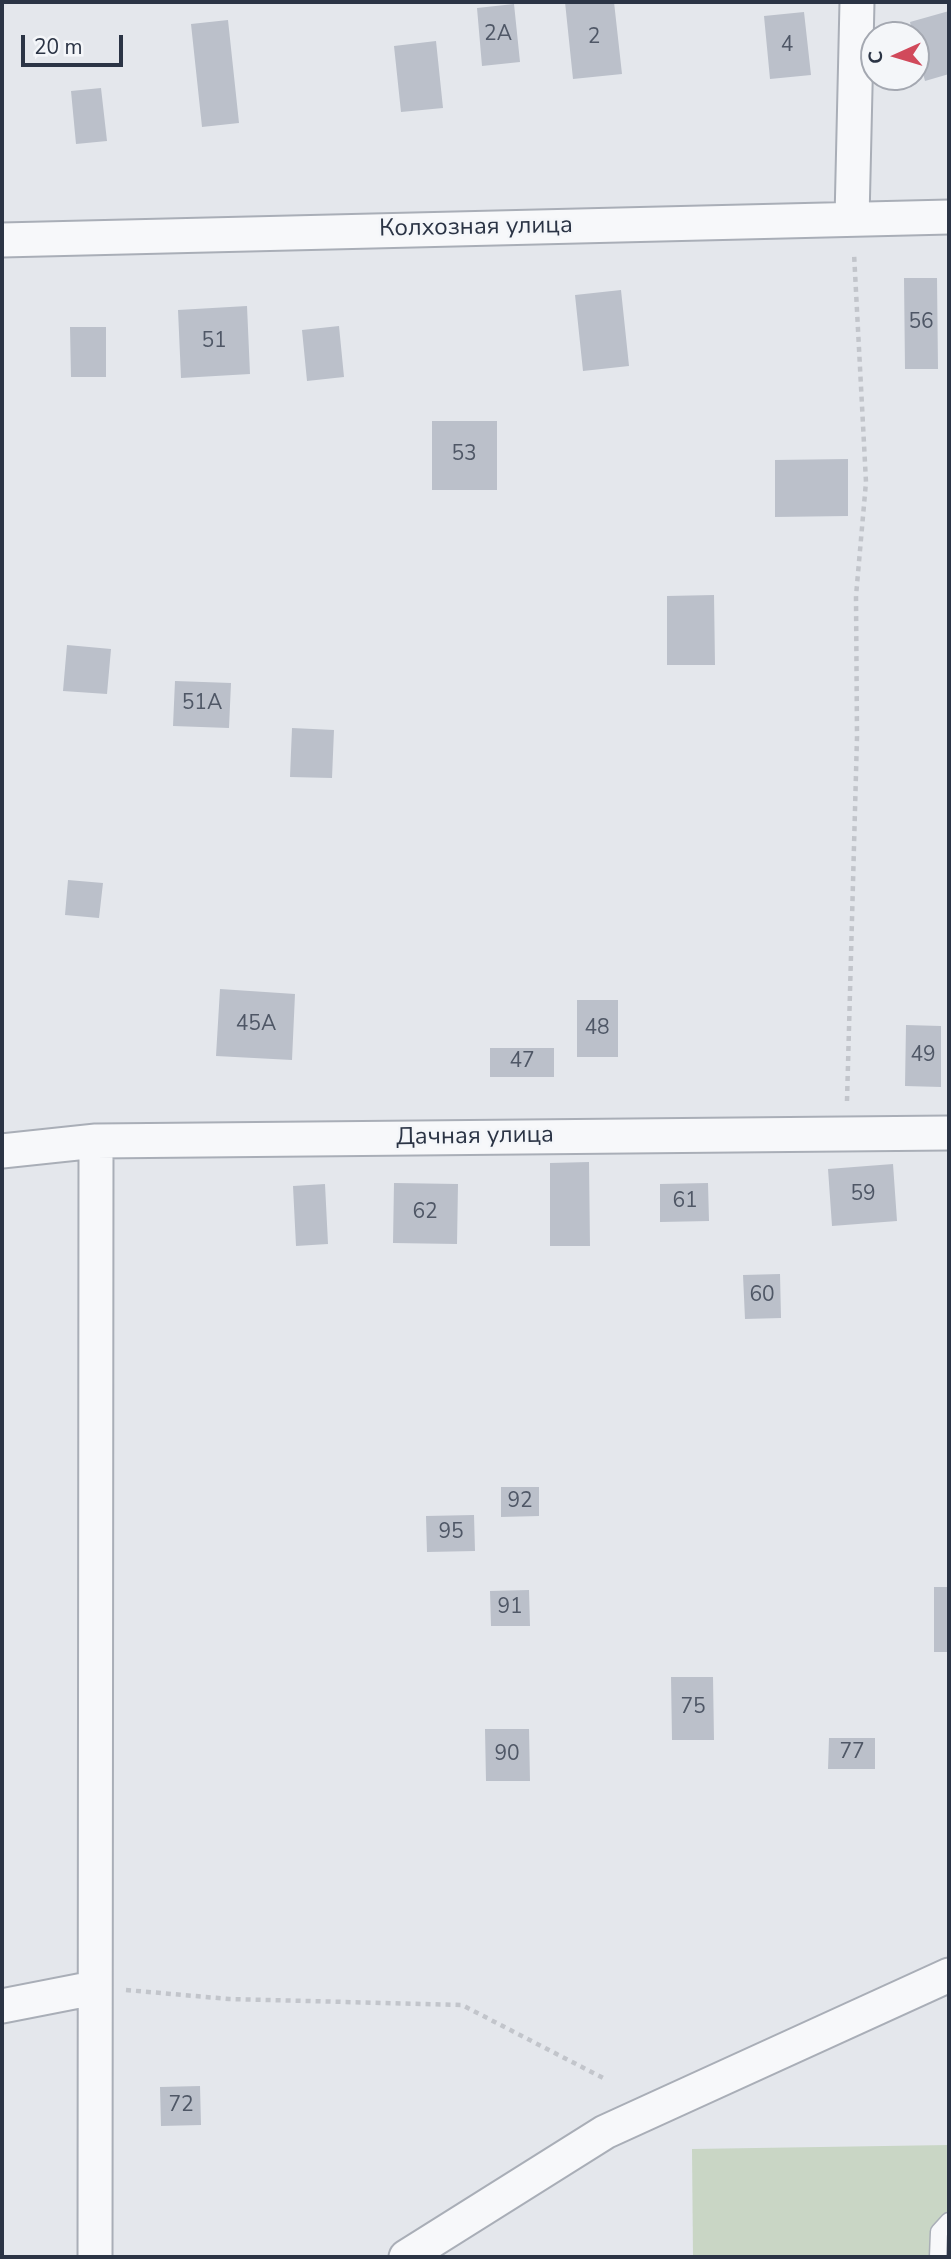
<!DOCTYPE html>
<meta charset="utf-8">
<style>
body{margin:0}
#map{position:relative;width:951px;height:2259px;overflow:hidden;background:#e4e7ec;font-family:"Nunito Sans",sans-serif}
canvas{display:block}
.frame{position:absolute;inset:0;border:4px solid #2b3445;pointer-events:none}
.north{position:absolute;left:860px;top:21px;width:70px;height:70px;box-sizing:border-box;background:#f4f6f9;border:2px solid #a4a8b1;border-radius:50%;rotate:266deg;font-size:19px;font-weight:700;line-height:28px;text-align:center;color:#2b3445}
.north::after{content:'';display:block;margin:auto;width:24px;height:32px;background:#d1495b;clip-path:polygon(50% 0,100% 100%,50% 72%,0 100%)}
.scale{position:absolute;left:21px;top:35px;width:102px;height:32px;box-sizing:border-box;border:4px solid #2b3445;border-top:0;padding-left:9px;font-size:21px;line-height:24px;white-space:nowrap;color:#2b3445;-webkit-text-stroke:5px #f4f6f9;paint-order:stroke}
</style>
<div id="map">
<canvas width="951" height="2259"></canvas>
<div class="frame"></div>
<div class="north">С</div>
<div class="scale">20 m</div>
</div>
<script>
const c = document.querySelector('canvas').getContext('2d');
c.lineJoin = 'round';
function fill(path, color) {
  c.fillStyle = color;
  c.fill(path, 'evenodd');
}
function stroke(path, color, width, dash) {
  c.strokeStyle = color;
  c.lineWidth = width;
  c.lineCap = dash ? 'butt' : 'round';
  c.setLineDash(dash || []);
  c.stroke(path);
}
function label(font, color, halo, rows, align = 'center') {
  c.font = font + ' "Nunito Sans",sans-serif';
  c.lineWidth = 5;
  c.setLineDash([]);
  c.textBaseline = 'middle';
  c.strokeStyle = halo;
  c.fillStyle = color;
  for (const [text, x, y, turn = 0] of rows) {
    c.save();
    c.translate(x, y);
    c.rotate((+turn || 0) * Math.PI / 180);
    c.textAlign = isNaN(turn) ? turn : align;
    if (halo) c.strokeText(text, 0, 0);
    c.fillText(text, 0, 0);
    c.restore();
  }
}
const green = new Path2D(`
 M 949,2145 L 949,2257 L 693,2257 L 692,2149 Z`);
const building = new Path2D(`
 M 565,2 L 614,2 L 622,74 L 573,79 Z
 M 514,4 L 520,62 L 482,66 L 477,8 Z
 M 949,11 L 949,74 L 925,81 L 916,46 L 916,35 L 913,35 L 910,22 Z
 M 804,12 L 811,75 L 770,79 L 764,16 Z
 M 228,20 L 239,123 L 202,127 L 191,24 Z
 M 436,41 L 443,108 L 401,112 L 394,46 Z
 M 101,88 L 107,141 L 76,144 L 71,91 Z
 M 904,278 L 937,278 L 938,369 L 905,369 Z
 M 621,290 L 629,366 L 583,371 L 575,295 Z
 M 247,306 L 250,374 L 181,378 L 178,310 Z
 M 339,326 L 344,377 L 307,381 L 302,330 Z
 M 70,327 L 106,327 L 106,377 L 71,377 Z
 M 432,421 L 497,421 L 497,490 L 432,490 Z
 M 848,459 L 848,516 L 775,517 L 775,460 Z
 M 714,595 L 715,665 L 667,665 L 667,596 Z
 M 67,645 L 111,649 L 107,694 L 63,691 Z
 M 175,681 L 231,683 L 229,728 L 173,726 Z
 M 292,728 L 334,730 L 332,778 L 290,777 Z
 M 68,880 L 103,883 L 99,918 L 65,915 Z
 M 220,989 L 295,994 L 292,1060 L 216,1056 Z
 M 577,1000 L 618,1000 L 618,1057 L 577,1057 Z
 M 906,1025 L 941,1026 L 941,1087 L 905,1086 Z
 M 490,1048 L 554,1048 L 554,1077 L 490,1077 Z
 M 589,1162 L 590,1246 L 550,1246 L 550,1163 Z
 M 893,1164 L 897,1221 L 832,1226 L 828,1169 Z
 M 394,1183 L 458,1184 L 457,1244 L 393,1243 Z
 M 708,1183 L 709,1221 L 660,1222 L 660,1184 Z
 M 325,1184 L 328,1244 L 296,1246 L 293,1186 Z
 M 780,1274 L 781,1318 L 745,1319 L 743,1275 Z
 M 501,1487 L 539,1487 L 539,1516 L 501,1517 Z
 M 474,1515 L 475,1551 L 427,1552 L 426,1516 Z
 M 934,1587 L 949,1587 L 949,1652 L 934,1652 Z
 M 529,1590 L 530,1626 L 491,1626 L 490,1591 Z
 M 671,1677 L 713,1677 L 714,1740 L 672,1740 Z
 M 485,1729 L 529,1729 L 530,1781 L 486,1781 Z
 M 829,1738 L 875,1738 L 875,1769 L 828,1769 Z
 M 200,2086 L 201,2125 L 161,2126 L 160,2087 Z`);
const path = new Path2D(`
 M 847,1101 L 857,737 L 856,596 L 866,482 L 854,253
 M 126,1990 L 229,1999 L 462,2005 L 605,2079`);
const service = new Path2D(`
 M 938,2257 L 939,2232 L 949,2221`);
const minor = new Path2D(`
 M 852,219 L 857,2
 M 2,240 L 949,217
 M 2,1151 L 96,1141 L 949,1133
 M 2,2006 L 94,1988
 M 95,2257 L 96,1141
 M 406,2257 L 605,2132 L 949,1975`);
const numberNames = [
 ["2А",498,35],
 ["2",594,38],
 ["4",787,46],
 ["56",921,323],
 ["51",214,342],
 ["53",464,455],
 ["51А",202,704],
 ["45А",256,1025],
 ["48",597,1029],
 ["49",923,1056],
 ["47",522,1062],
 ["59",863,1195],
 ["61",685,1202],
 ["62",425,1213],
 ["60",762,1296],
 ["92",520,1502],
 ["95",451,1533],
 ["91",510,1608],
 ["75",693,1708],
 ["77",852,1753],
 ["90",507,1755],
 ["72",181,2106]
];
const streetNames = [
 ["Колхозная улица",476,228,-1],
 ["Дачная улица",475,1137,-1]
];
fill(green, '#c9d6c5');
fill(building, '#bbc0ca');
stroke(service, '#a9aeb7', 19);
stroke(minor, '#a9aeb7', 37);
stroke(path, '#c2c5cb', 4.5, [5, 5]);
stroke(service, '#f7f8fa', 16);
stroke(minor, '#f7f8fa', 33);
label('21px', '#4f5766', null, numberNames);
label('24px', '#2b3445', '#f4f6f9', streetNames);
</script>
